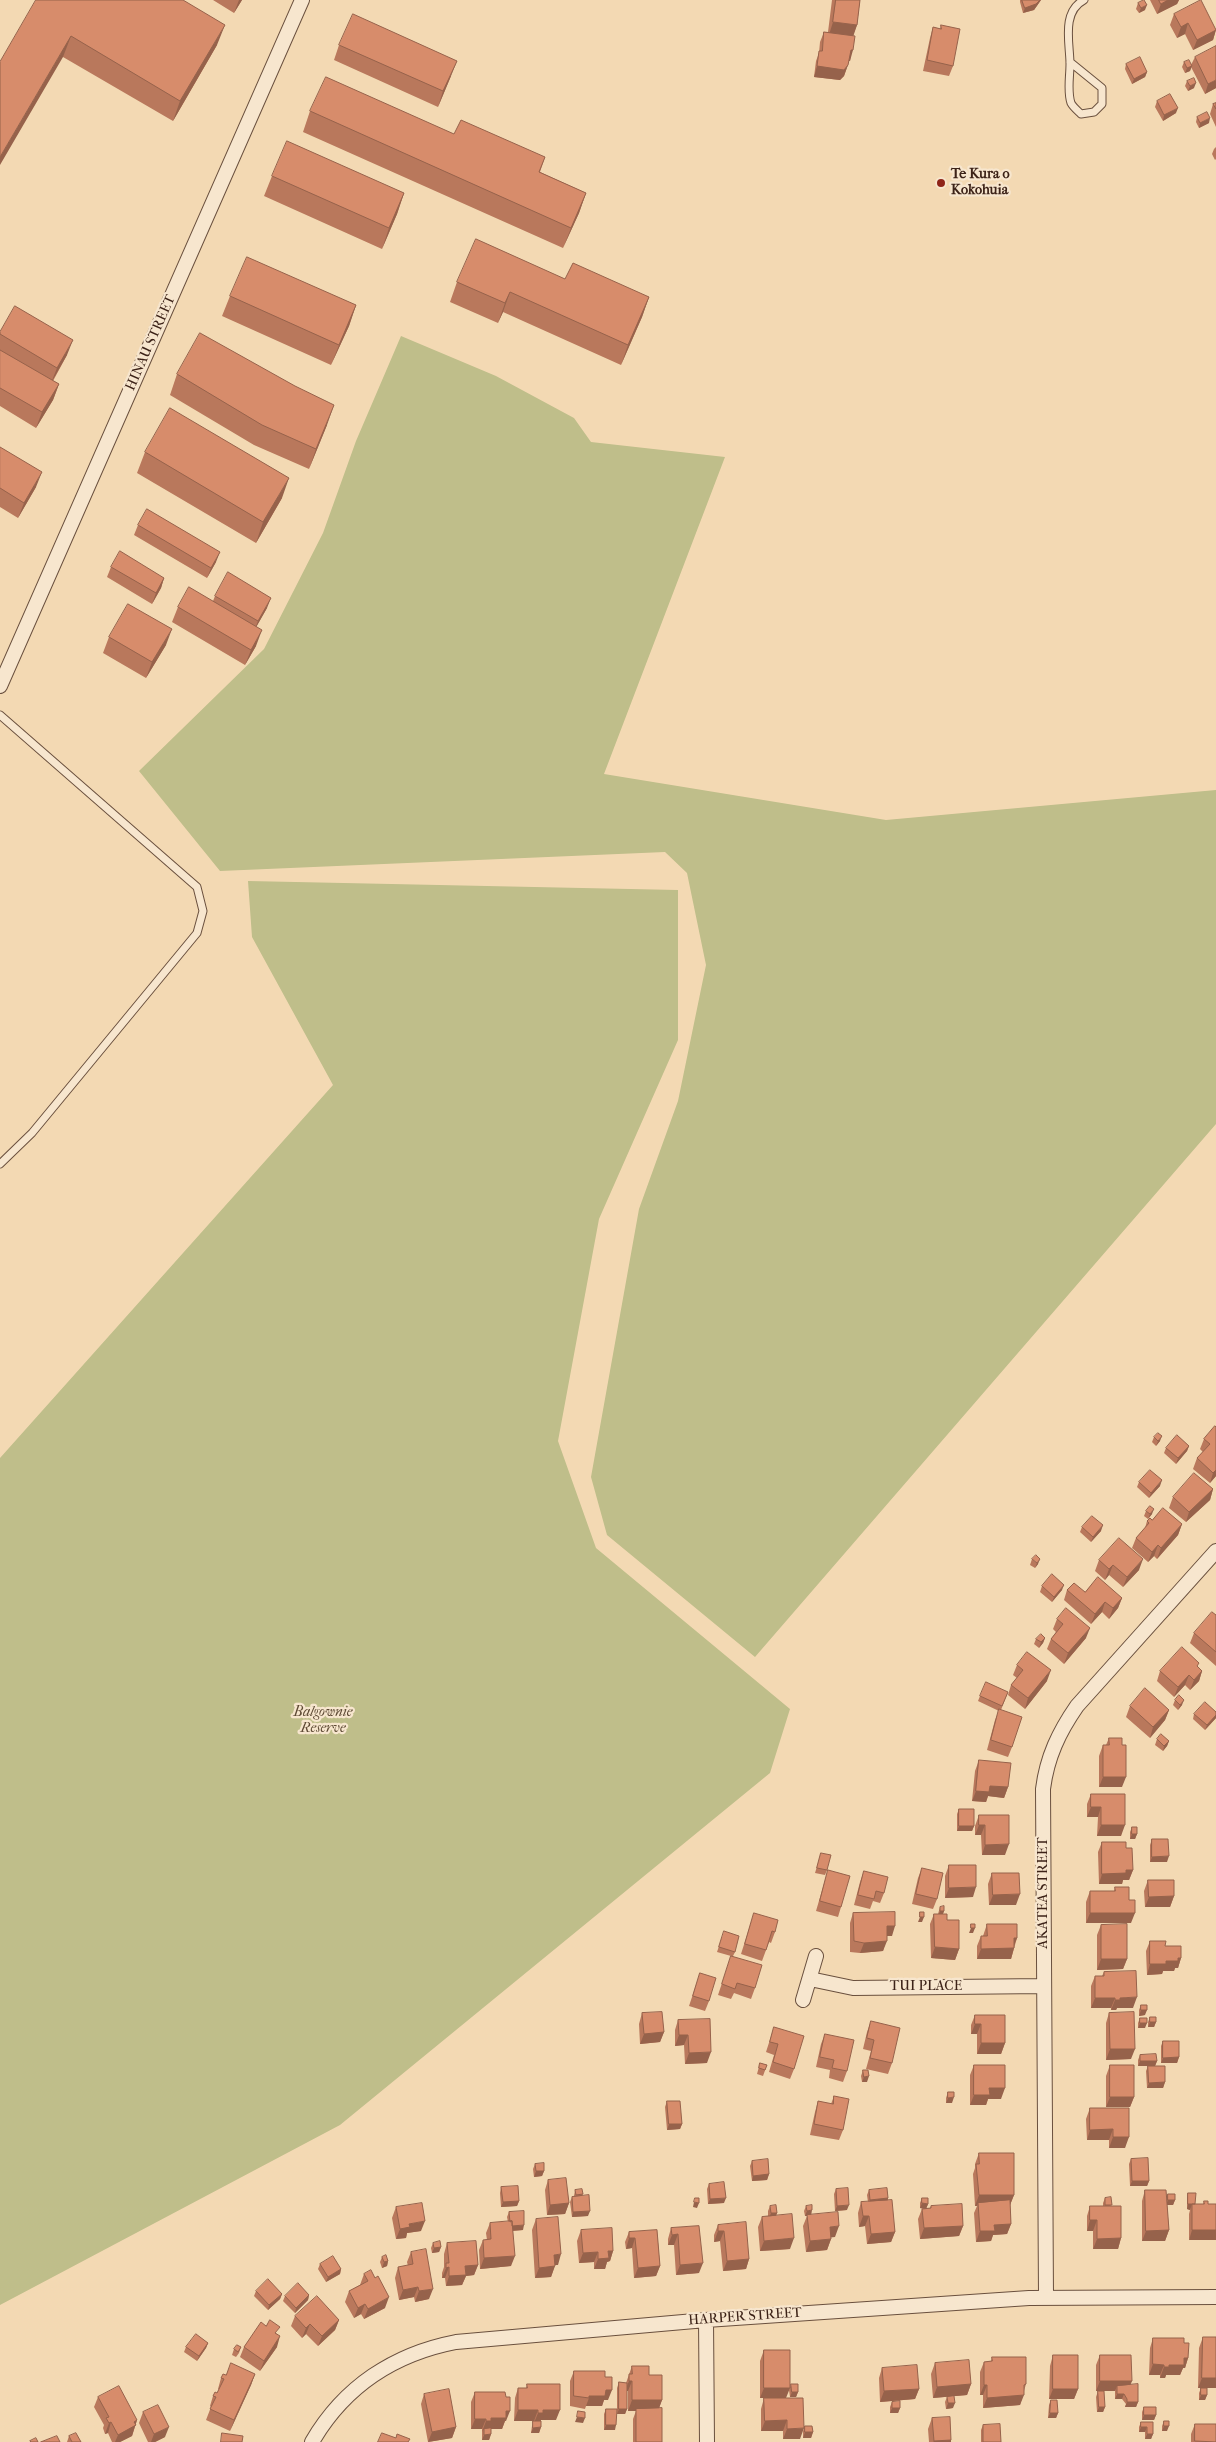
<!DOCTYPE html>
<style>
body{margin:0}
canvas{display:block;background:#f3d9b3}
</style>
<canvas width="1216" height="2442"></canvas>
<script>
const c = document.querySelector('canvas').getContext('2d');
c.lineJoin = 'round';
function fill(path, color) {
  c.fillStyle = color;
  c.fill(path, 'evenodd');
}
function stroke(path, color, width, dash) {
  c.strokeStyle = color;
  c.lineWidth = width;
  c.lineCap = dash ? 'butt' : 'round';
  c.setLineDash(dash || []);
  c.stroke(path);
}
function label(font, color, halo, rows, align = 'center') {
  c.font = font + ' "IM FELL French Canon",serif';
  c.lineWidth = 4.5;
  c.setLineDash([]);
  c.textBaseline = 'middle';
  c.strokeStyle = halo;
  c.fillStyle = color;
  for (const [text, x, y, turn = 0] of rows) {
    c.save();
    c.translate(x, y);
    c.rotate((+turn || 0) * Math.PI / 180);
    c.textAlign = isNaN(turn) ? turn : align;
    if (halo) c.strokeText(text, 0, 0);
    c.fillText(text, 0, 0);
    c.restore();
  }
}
const green = new Path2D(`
 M 401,336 L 496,376 L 574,418 L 591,442 L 725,457 L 604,774 L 886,820 L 1216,790 L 1216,1124 L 755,1657 L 607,1535 L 591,1477 L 639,1209 L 678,1101 L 706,965 L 687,873 L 665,852 L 220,871 L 139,771 L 264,649 L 323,533 L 356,441 Z
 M 248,881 L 678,890 L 678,1040 L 599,1219 L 558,1441 L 596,1548 L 790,1709 L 770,1773 L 340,2125 L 0,2305 L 0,1458 L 333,1085 L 252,937 Z`);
const service = new Path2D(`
 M 1070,62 L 1102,88 L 1102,104 L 1094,112 L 1081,114 C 1078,111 1073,107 1071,103 C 1067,91 1070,77 1070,64 C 1070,44 1061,12 1084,0
 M 0,715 L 197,887 L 203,911 L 197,933 L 32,1133 L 0,1164`);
const minor = new Path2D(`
 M 0,686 L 302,0
 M 810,1979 L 853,1988 L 1044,1986
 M 803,2000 L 816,1956
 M 1046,2297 L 1043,1789 C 1047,1757 1059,1732 1077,1706 L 1216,1551
 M 706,2320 L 707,2442
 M 312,2442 C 344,2387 394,2354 456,2342 L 706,2320 L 1029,2298 L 1216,2297`);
const wall = new Path2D(`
 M 36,0 L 217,45 L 173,121 L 63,57 Z
 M 213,0 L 242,0 L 234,13 Z
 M 832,0 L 860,0 L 857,25 L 853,35 L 850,61 L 849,61 L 844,76 L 840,80 L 814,77 L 816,61 L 819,53 L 820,42 L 824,32 L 828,32 Z
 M 1020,0 L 1041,0 L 1034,10 L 1023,13 L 1020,2 Z
 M 1150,0 L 1179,0 L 1177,4 L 1157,14 Z
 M 1138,3 L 1145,10 L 1139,13 L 1136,9 Z
 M 1174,14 L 1216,29 L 1213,40 L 1193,50 L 1185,34 L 1177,38 L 1170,25 Z
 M 941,25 L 953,66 L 949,76 L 923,71 L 930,38 L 933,27 L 940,29 Z
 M 339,45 L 451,76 L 438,107 L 334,60 Z
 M 1195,57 L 1216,88 L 1205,94 L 1191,67 L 1190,71 L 1185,73 L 1182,67 L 1184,62 L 1191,65 Z
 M 1126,64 L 1147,72 L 1145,77 L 1132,84 L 1125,69 Z
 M 1187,81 L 1194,88 L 1188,91 L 1185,86 Z
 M 1157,101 L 1176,113 L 1163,121 L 1155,107 Z
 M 1216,103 L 1216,127 L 1210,114 L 1213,104 Z
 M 310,111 L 545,157 L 540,172 L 586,193 L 579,213 L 563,248 L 303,132 Z
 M 1197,117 L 1209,123 L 1199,128 L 1196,122 Z
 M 1216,147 L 1216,159 L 1215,160 L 1212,154 L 1214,149 Z
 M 272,176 L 404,193 L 397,214 L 382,249 L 264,196 Z
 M 565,279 L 649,297 L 642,317 L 621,365 L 503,312 L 498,323 L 450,302 L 457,282 Z
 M 230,296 L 356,305 L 349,326 L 331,365 L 222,316 Z
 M 0,332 L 67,355 L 53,381 L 59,384 L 53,400 L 36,428 L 0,406 Z
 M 177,374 L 327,425 L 309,469 L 254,445 L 170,395 Z
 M 0,447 L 36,487 L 18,518 L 0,507 Z
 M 145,452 L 282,498 L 256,543 L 137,473 Z
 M 138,525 L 216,562 L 207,578 L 134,535 Z
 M 111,567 L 164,578 L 161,588 L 152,604 L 107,577 Z
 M 215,596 L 267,608 L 256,627 L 256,646 L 245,665 L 172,622 L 178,607 L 213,601 Z
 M 109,637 L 166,645 L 146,678 L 103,653 Z
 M 1215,1426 L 1216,1476 L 1210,1483 L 1193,1469 L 1197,1458 L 1203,1452 L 1200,1449 L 1204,1439 Z
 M 1154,1437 L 1160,1441 L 1156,1446 L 1152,1442 Z
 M 1189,1446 L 1187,1451 L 1176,1464 L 1164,1453 L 1166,1448 Z
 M 1139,1482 L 1160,1486 L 1149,1498 L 1137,1487 Z
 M 1213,1489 L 1210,1500 L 1186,1522 L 1169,1508 L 1173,1497 Z
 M 1146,1511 L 1152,1514 L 1148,1519 L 1144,1516 Z
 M 1152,1520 L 1182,1524 L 1178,1535 L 1157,1559 L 1154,1556 L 1148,1562 L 1132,1548 L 1136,1538 L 1145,1528 L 1147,1521 Z
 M 1082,1527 L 1101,1531 L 1091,1542 L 1080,1532 Z
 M 1032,1559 L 1038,1564 L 1035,1568 L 1030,1565 Z
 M 1099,1560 L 1139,1570 L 1123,1587 L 1109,1575 L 1105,1580 L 1095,1571 Z
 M 1042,1586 L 1062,1590 L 1052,1602 L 1040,1592 Z
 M 1067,1590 L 1085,1592 L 1122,1598 L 1118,1608 L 1109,1619 L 1102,1612 L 1091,1624 L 1064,1600 Z
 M 1216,1615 L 1216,1666 L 1190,1643 L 1194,1633 Z
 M 1057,1619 L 1086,1638 L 1064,1664 L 1047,1649 L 1051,1639 L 1056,1632 L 1053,1629 Z
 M 1045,1638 L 1043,1643 L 1039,1648 L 1034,1644 L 1036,1639 Z
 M 1017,1665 L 1047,1681 L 1025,1709 L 1008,1695 L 1011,1685 L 1017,1678 L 1013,1675 Z
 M 1198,1667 L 1202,1671 L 1199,1681 L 1190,1690 L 1185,1685 L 1174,1697 L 1157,1681 L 1160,1671 Z
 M 1008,1692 L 1001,1710 L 1012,1747 L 1008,1757 L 987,1750 L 995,1720 L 999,1711 L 978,1701 L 980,1696 Z
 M 1175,1700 L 1182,1705 L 1178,1710 L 1173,1705 Z
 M 1130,1706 L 1169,1710 L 1165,1720 L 1150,1738 L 1126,1717 Z
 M 1194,1714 L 1216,1718 L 1205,1730 L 1193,1719 Z
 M 1109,1738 L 1122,1787 L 1099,1787 L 1099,1756 L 1103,1745 L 1106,1745 Z
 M 1157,1739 L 1169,1741 L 1167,1746 L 1163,1751 L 1155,1745 Z
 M 979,1760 L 1008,1787 L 1004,1798 L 988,1796 L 986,1802 L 972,1801 L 975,1771 Z
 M 1091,1794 L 1125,1794 L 1121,1836 L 1097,1836 L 1098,1817 L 1087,1817 L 1087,1804 Z
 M 959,1809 L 974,1826 L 972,1831 L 957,1831 L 957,1814 Z
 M 979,1815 L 1005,1855 L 982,1855 L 981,1835 L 975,1835 L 975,1826 Z
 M 1132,1827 L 1137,1834 L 1135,1839 L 1130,1839 L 1130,1832 Z
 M 1152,1839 L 1167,1862 L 1150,1862 L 1150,1845 Z
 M 1102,1842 L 1126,1848 L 1133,1870 L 1129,1880 L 1123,1880 L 1122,1884 L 1099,1884 L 1098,1852 Z
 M 821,1853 L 827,1870 L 825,1875 L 815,1873 Z
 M 949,1865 L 973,1897 L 945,1898 L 945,1876 Z
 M 922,1868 L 937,1899 L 933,1909 L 912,1904 L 918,1878 Z
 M 828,1870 L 841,1907 L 838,1917 L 816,1911 Z
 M 864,1871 L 884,1893 L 880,1903 L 873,1901 L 870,1909 L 854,1905 L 860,1882 Z
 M 992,1873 L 1016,1905 L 989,1905 L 988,1884 Z
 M 1148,1880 L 1174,1896 L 1170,1907 L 1145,1907 L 1144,1891 Z
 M 1115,1887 L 1129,1900 L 1131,1923 L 1086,1923 L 1086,1902 L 1090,1891 L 1114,1891 Z
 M 940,1907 L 944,1911 L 943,1914 L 947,1920 L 959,1949 L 955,1960 L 931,1958 L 930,1924 L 934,1914 L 938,1914 Z
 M 754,1913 L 775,1932 L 771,1943 L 769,1942 L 762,1961 L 741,1954 Z
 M 853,1913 L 892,1936 L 887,1936 L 883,1951 L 860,1953 L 850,1952 L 850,1923 Z
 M 987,1924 L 1017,1938 L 1011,1959 L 977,1959 L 977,1946 L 981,1936 L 983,1936 Z
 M 1101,1925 L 1127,1959 L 1123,1969 L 1097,1970 L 1097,1935 Z
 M 722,1937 L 735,1952 L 733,1956 L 755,1988 L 751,1999 L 734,1993 L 731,1999 L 718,1995 L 731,1956 L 717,1952 Z
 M 1150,1941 L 1165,1946 L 1181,1958 L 1178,1968 L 1175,1968 L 1174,1971 L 1163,1971 L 1162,1974 L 1147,1975 L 1146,1951 Z
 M 1104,1972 L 1133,2008 L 1117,2008 L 1116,2010 L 1111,2010 L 1111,2008 L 1091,2008 L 1091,1986 L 1095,1976 L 1102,1976 Z
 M 700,1973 L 709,2001 L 705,2011 L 689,2006 Z
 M 1141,2005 L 1145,2015 L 1139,2016 L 1139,2010 Z
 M 642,2013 L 664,2032 L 660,2042 L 640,2044 L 639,2024 Z
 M 1109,2013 L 1131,2059 L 1106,2060 L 1106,2023 Z
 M 975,2015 L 1005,2043 L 1001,2054 L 977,2054 L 977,2034 L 971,2034 L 971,2025 Z
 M 1150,2017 L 1156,2022 L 1154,2027 L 1148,2027 L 1148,2022 Z
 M 1140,2018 L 1145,2028 L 1138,2028 L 1138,2023 Z
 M 678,2020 L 707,2063 L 685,2064 L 684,2045 L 675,2046 L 675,2030 Z
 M 871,2021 L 892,2063 L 888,2074 L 866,2069 L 871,2051 L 863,2049 L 867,2032 Z
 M 774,2027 L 794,2069 L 790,2079 L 769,2072 L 774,2055 L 766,2052 Z
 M 825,2034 L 847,2071 L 843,2082 L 829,2078 L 830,2070 L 816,2067 L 821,2044 Z
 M 1163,2041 L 1179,2057 L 1177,2063 L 1161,2063 L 1161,2046 Z
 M 1140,2055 L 1157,2061 L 1155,2066 L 1138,2066 L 1138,2060 Z
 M 760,2063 L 767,2065 L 763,2076 L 757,2074 Z
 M 974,2065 L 1001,2099 L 988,2099 L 986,2105 L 970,2105 L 970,2075 Z
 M 1110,2065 L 1134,2097 L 1130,2107 L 1106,2107 L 1106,2076 Z
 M 1148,2066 L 1165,2082 L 1163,2088 L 1147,2088 L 1146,2071 Z
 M 863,2070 L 867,2082 L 862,2082 L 861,2076 Z
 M 948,2092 L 952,2103 L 946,2103 L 946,2098 Z
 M 834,2096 L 843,2130 L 839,2140 L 810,2135 L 815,2112 L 818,2101 L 831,2104 Z
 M 667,2101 L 682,2124 L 680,2129 L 667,2130 L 665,2107 Z
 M 1090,2108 L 1129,2108 L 1125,2148 L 1109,2148 L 1109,2140 L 1087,2140 L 1086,2119 Z
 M 979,2153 L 1014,2195 L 1010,2205 L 1011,2224 L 1007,2234 L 993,2235 L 991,2241 L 976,2242 L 974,2213 L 977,2206 L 975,2206 L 973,2174 L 975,2168 L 975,2164 Z
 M 1131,2159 L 1149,2181 L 1147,2186 L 1130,2186 L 1129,2164 Z
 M 752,2161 L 769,2174 L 767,2180 L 752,2181 L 750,2166 Z
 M 535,2164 L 544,2171 L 542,2176 L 534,2177 L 533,2169 Z
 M 548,2180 L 569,2203 L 565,2214 L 547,2215 L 545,2190 Z
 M 709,2184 L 724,2203 L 708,2204 L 707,2189 Z
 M 501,2187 L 519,2201 L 517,2206 L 501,2207 L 500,2193 Z
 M 836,2189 L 847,2210 L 835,2211 L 834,2194 Z
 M 575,2190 L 583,2194 L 582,2196 L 588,2216 L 572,2217 L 570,2202 L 572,2197 L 574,2196 Z
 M 869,2190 L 888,2198 L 888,2200 L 895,2232 L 891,2242 L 867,2244 L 865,2226 L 859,2227 L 858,2213 L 861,2202 L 868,2202 L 867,2195 Z
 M 1145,2190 L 1166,2200 L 1168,2194 L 1175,2200 L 1173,2205 L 1167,2205 L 1169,2230 L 1165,2241 L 1142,2241 L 1142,2201 Z
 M 1188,2193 L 1195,2204 L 1203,2204 L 1204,2201 L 1208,2204 L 1189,2240 L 1189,2214 L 1190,2210 L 1187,2209 L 1187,2198 Z
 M 922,2198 L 928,2204 L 926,2209 L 930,2208 L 931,2206 L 963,2226 L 959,2236 L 920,2239 L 918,2219 L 922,2209 L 924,2209 L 920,2208 L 920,2203 Z
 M 1105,2198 L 1111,2206 L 1121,2238 L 1118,2249 L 1093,2249 L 1093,2231 L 1087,2231 L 1087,2216 L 1090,2206 L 1103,2206 L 1103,2203 Z
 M 770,2206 L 777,2213 L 776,2216 L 790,2249 L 760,2251 L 758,2227 L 762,2217 L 768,2216 L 768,2211 Z
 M 806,2206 L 811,2215 L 835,2237 L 831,2237 L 831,2239 L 827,2250 L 806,2252 L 803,2226 L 807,2216 L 805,2216 L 804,2211 Z
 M 396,2207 L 421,2231 L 407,2233 L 406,2238 L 396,2239 L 392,2218 Z
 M 509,2212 L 523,2230 L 513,2231 L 511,2266 L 480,2269 L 479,2250 L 483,2240 L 487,2240 L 486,2233 L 490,2223 L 508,2222 L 507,2217 Z
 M 536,2219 L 558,2265 L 555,2265 L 551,2277 L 535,2278 L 532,2230 Z
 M 718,2225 L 749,2259 L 746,2269 L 723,2271 L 720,2241 L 714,2242 L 714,2235 Z
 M 699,2226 L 699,2273 L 676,2275 L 674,2245 L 668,2245 L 668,2239 L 671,2228 Z
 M 581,2230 L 613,2251 L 610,2261 L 607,2262 L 605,2269 L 594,2269 L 594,2262 L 579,2263 L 577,2241 Z
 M 657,2230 L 660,2266 L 656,2276 L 634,2278 L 632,2248 L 626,2249 L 625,2242 L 629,2232 Z
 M 433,2243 L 441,2247 L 439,2252 L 432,2253 L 431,2248 Z
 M 447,2243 L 478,2265 L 474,2275 L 466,2276 L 462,2285 L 446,2286 L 445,2278 L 442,2278 L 442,2273 L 444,2267 L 444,2254 Z
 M 411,2252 L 429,2299 L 415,2302 L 414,2297 L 399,2300 L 395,2278 L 398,2267 L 408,2266 L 407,2262 Z
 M 382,2257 L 388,2261 L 387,2266 L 382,2268 L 380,2262 Z
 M 320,2264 L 341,2269 L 340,2274 L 326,2282 L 318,2269 Z
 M 364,2274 L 375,2278 L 385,2308 L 364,2319 L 361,2314 L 354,2318 L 345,2302 L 349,2291 L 360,2285 Z
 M 256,2291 L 282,2294 L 280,2299 L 268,2310 L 254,2296 Z
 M 309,2295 L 308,2300 L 295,2313 L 283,2301 L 285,2296 Z
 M 295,2316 L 339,2320 L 335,2330 L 318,2346 L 306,2334 L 302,2338 L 291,2326 Z
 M 266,2326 L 277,2334 L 277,2347 L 260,2371 L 240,2357 L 244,2347 Z
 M 1203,2337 L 1216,2388 L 1207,2388 L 1207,2395 L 1205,2400 L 1199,2400 L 1199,2393 L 1201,2388 L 1198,2388 L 1199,2348 Z
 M 1153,2338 L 1184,2343 L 1188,2358 L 1185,2368 L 1183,2368 L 1180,2375 L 1166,2375 L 1165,2378 L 1160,2378 L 1160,2375 L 1149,2375 L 1150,2348 Z
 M 208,2343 L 206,2348 L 197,2361 L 184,2352 L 186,2347 Z
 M 241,2347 L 239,2353 L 236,2357 L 232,2355 L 234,2349 Z
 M 764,2350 L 786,2398 L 800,2439 L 783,2439 L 783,2431 L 761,2431 L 761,2409 L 764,2398 L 760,2398 L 760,2361 Z
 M 1053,2355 L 1078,2389 L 1074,2399 L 1049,2399 L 1050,2366 Z
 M 1100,2355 L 1130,2385 L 1138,2402 L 1136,2407 L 1125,2407 L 1126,2404 L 1122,2399 L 1115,2399 L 1115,2391 L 1096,2391 L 1096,2365 Z
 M 992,2357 L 1026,2384 L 1020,2405 L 983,2408 L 983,2395 L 980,2395 L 980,2372 L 984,2362 L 991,2361 Z
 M 935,2363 L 971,2384 L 967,2395 L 933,2398 L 931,2374 Z
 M 632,2366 L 649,2375 L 662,2400 L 659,2408 L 662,2442 L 633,2442 L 633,2419 L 636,2411 L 628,2411 L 628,2391 L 627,2391 L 627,2409 L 625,2414 L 617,2414 L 617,2388 L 619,2382 L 626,2383 Z
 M 882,2368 L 919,2389 L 915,2399 L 880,2402 L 879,2378 Z
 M 574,2371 L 605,2377 L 608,2400 L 604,2400 L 602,2406 L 586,2406 L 585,2409 L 570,2406 L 570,2381 Z
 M 255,2374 L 251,2385 L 230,2431 L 206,2420 L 211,2407 L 210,2406 L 213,2396 L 217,2393 L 219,2389 L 218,2389 L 221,2378 L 226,2375 Z
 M 527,2384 L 556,2420 L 541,2420 L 541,2427 L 539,2433 L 531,2433 L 532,2426 L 534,2421 L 514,2421 L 515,2398 L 518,2388 L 526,2388 Z
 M 791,2384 L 798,2392 L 796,2397 L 790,2397 L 789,2390 Z
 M 1098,2391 L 1105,2407 L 1103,2412 L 1097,2412 L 1096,2397 Z
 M 475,2392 L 506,2421 L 505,2421 L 502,2429 L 491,2429 L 491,2434 L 489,2440 L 482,2440 L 482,2429 L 471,2429 L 471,2402 Z
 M 424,2394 L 456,2427 L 452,2438 L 428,2442 L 421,2404 Z
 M 98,2397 L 137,2420 L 132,2436 L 120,2442 L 112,2442 L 108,2433 L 105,2434 L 103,2428 L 104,2425 L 94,2407 Z
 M 947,2397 L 953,2408 L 946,2409 L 945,2402 Z
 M 1051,2400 L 1058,2413 L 1056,2418 L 1048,2418 L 1049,2405 Z
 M 892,2402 L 900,2408 L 898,2413 L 890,2413 L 890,2407 Z
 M 1144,2407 L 1156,2415 L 1154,2420 L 1142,2420 L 1142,2412 Z
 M 606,2409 L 615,2430 L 604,2430 L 604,2414 Z
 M 143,2412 L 165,2437 L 155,2442 L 148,2442 L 139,2423 Z
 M 932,2418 L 951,2440 L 951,2442 L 929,2442 L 928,2429 Z
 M 1164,2421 L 1167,2431 L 1162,2431 L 1162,2426 Z
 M 1141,2422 L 1153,2434 L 1151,2439 L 1145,2439 L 1145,2432 L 1139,2432 L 1139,2427 Z
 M 1195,2424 L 1216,2442 L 1191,2442 L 1191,2434 Z
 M 983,2425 L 1001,2442 L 981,2442 L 981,2430 Z
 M 805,2426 L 813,2432 L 811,2438 L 803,2438 L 803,2431 Z
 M 69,2436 L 81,2442 L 67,2442 Z`);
const shadedWall = new Path2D(`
 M 239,0 L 242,0 L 234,13 Z
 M 1040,0 L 1041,0 L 1034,10 L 1023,13 L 1025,8 Z
 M 1168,0 L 1179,0 L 1177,4 L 1157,14 L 1161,4 Z
 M 1147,5 L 1145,10 L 1139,13 L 1141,8 Z
 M 833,22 L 857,25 L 852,40 L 828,38 Z
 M 1188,23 L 1185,34 L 1177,38 L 1181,27 Z
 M 225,25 L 217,45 L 173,121 L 180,101 Z
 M 1216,30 L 1213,40 L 1193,50 L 1197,40 Z
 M 71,36 L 63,57 L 0,165 L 0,157 Z
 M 851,50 L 853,50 L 850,61 L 847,60 Z
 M 457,61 L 451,76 L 438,107 L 443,91 Z
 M 848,65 L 844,76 L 840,80 L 814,77 L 817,66 Z
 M 1192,66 L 1190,71 L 1185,73 L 1187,68 Z
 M 1147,72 L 1145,77 L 1132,84 L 1134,79 Z
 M 1216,80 L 1216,88 L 1205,94 L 1208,84 Z
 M 1196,83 L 1194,88 L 1188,91 L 1190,86 Z
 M 1178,108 L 1176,113 L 1163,121 L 1164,115 Z
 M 1210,118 L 1209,123 L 1199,128 L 1200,123 Z
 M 404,193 L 397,214 L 382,249 L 389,228 Z
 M 586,193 L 579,213 L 563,248 L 571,228 Z
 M 510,292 L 503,312 L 498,323 L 505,303 Z
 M 649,297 L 642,317 L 621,365 L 628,345 Z
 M 356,305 L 349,326 L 331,365 L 339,345 Z
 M 73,340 L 67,355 L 51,383 L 57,368 Z
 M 59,384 L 53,400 L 36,428 L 42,412 Z
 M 334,405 L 327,425 L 309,469 L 316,449 Z
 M 42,472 L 36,487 L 18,518 L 24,503 Z
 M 289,478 L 282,498 L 256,543 L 263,522 Z
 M 220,552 L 216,562 L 207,578 L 211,568 Z
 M 164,578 L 161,588 L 152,604 L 156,593 Z
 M 271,598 L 267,608 L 254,631 L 258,621 Z
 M 172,629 L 166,645 L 146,678 L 152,662 Z
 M 262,630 L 256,646 L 245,665 L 251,650 Z
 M 1162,1436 L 1160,1441 L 1156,1446 L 1158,1441 Z
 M 1189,1446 L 1187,1451 L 1176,1464 L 1178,1458 Z
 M 1216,1470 L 1216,1476 L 1210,1483 L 1213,1473 Z
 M 1162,1480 L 1160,1486 L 1149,1498 L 1151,1493 Z
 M 1213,1489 L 1210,1500 L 1186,1522 L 1189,1512 Z
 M 1154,1509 L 1152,1514 L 1148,1519 L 1150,1514 Z
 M 1182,1524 L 1178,1535 L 1157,1559 L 1161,1548 Z
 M 1103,1525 L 1101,1531 L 1091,1542 L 1093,1537 Z
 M 1158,1545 L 1154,1556 L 1148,1562 L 1152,1552 Z
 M 1040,1559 L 1038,1564 L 1035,1568 L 1037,1563 Z
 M 1143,1559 L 1139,1570 L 1123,1587 L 1127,1577 Z
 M 1113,1565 L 1109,1575 L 1105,1580 L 1109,1569 Z
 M 1064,1585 L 1062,1590 L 1052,1602 L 1054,1597 Z
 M 1122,1598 L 1118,1608 L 1109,1619 L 1113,1608 Z
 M 1105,1602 L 1102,1612 L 1091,1624 L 1095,1614 Z
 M 1090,1628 L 1086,1638 L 1064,1664 L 1068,1653 Z
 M 1045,1638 L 1043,1643 L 1039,1648 L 1041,1642 Z
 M 1051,1670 L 1047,1681 L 1025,1709 L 1028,1698 Z
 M 1202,1671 L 1199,1681 L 1190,1690 L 1194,1680 Z
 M 1189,1675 L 1185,1685 L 1174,1697 L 1178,1687 Z
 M 1184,1700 L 1182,1705 L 1178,1710 L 1180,1705 Z
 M 1169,1710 L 1165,1720 L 1150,1738 L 1153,1727 Z
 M 1216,1715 L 1216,1718 L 1205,1730 L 1207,1725 Z
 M 1169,1741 L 1167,1746 L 1163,1751 L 1164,1746 Z
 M 1103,1777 L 1126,1777 L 1122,1787 L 1099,1787 Z
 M 990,1786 L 1008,1787 L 1004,1798 L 988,1796 L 986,1802 L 972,1801 L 976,1791 Z
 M 1091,1807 L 1101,1807 L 1098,1817 L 1087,1817 Z
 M 979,1825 L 985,1825 L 981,1835 L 975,1835 Z
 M 1101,1825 L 1125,1825 L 1121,1836 L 1097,1836 Z
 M 959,1826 L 974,1826 L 972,1831 L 957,1831 Z
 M 1132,1834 L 1137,1834 L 1135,1839 L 1130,1839 Z
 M 1009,1844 L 1005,1855 L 982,1855 L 985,1845 Z
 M 1169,1856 L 1167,1862 L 1150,1862 L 1152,1857 Z
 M 1126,1870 L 1133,1870 L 1129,1880 L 1123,1880 L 1122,1884 L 1099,1884 L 1102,1874 Z
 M 976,1887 L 973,1897 L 945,1898 L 949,1888 Z
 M 1020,1894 L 1016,1905 L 989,1905 L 993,1895 Z
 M 1174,1896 L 1170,1907 L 1145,1907 L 1149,1897 Z
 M 940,1911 L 944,1911 L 942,1916 L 938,1916 Z
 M 1090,1913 L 1135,1913 L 1131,1923 L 1086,1923 Z
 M 920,1917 L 924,1917 L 922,1922 L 918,1922 Z
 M 887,1926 L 895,1926 L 892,1936 L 883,1936 Z
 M 971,1928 L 975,1928 L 973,1933 L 969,1933 Z
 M 1014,1938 L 1017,1938 L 1013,1948 L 1014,1948 L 1011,1959 L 977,1959 L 981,1949 Z
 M 887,1941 L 883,1951 L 860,1953 L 864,1943 Z
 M 935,1947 L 959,1949 L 955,1960 L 931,1958 Z
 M 1178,1958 L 1181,1958 L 1178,1968 L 1175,1968 L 1174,1971 L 1163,1971 L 1162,1974 L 1147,1975 L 1150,1964 Z
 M 1101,1959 L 1127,1959 L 1123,1969 L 1097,1970 Z
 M 1137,1997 L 1133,2008 L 1117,2008 L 1116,2010 L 1111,2010 L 1115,2000 L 1120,1998 Z
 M 1095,1998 L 1115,1998 L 1111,2008 L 1091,2008 Z
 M 1141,2010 L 1147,2010 L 1145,2015 L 1139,2016 Z
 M 1150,2022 L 1156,2022 L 1154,2027 L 1148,2027 Z
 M 1140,2023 L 1147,2023 L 1145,2028 L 1138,2028 Z
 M 975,2024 L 981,2024 L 977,2034 L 971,2034 Z
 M 664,2032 L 660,2042 L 640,2044 L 644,2034 Z
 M 679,2035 L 688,2035 L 684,2045 L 675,2046 Z
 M 981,2043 L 1005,2043 L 1001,2054 L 977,2054 Z
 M 1110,2049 L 1135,2049 L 1131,2059 L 1106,2060 Z
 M 711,2052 L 707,2063 L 685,2064 L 689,2053 Z
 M 1179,2057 L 1177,2063 L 1161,2063 L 1163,2058 Z
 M 1140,2061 L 1157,2061 L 1155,2066 L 1138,2066 Z
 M 869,2076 L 867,2082 L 862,2082 L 864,2077 Z
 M 1165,2082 L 1163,2088 L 1147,2088 L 1149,2083 Z
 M 989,2088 L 1005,2088 L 1001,2099 L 988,2099 L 986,2105 L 970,2105 L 974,2095 Z
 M 954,2097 L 952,2103 L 946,2103 L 948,2098 Z
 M 1110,2097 L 1134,2097 L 1130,2107 L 1106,2107 Z
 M 669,2124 L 682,2124 L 680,2129 L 667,2130 Z
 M 1113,2129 L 1109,2140 L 1087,2140 L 1090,2130 Z
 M 1113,2137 L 1129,2137 L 1125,2148 L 1109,2148 Z
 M 536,2171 L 544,2171 L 542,2176 L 534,2177 Z
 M 769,2174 L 767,2180 L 752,2181 L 753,2176 Z
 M 1132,2181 L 1149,2181 L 1147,2186 L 1130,2186 Z
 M 979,2195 L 1014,2195 L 1010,2205 L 978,2203 L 977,2206 L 975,2206 Z
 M 726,2198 L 724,2203 L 708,2204 L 710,2199 Z
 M 888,2198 L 886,2204 L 868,2205 L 870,2200 Z
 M 1168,2200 L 1175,2200 L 1173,2205 L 1166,2205 Z
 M 519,2201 L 517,2206 L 501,2207 L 503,2202 Z
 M 694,2202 L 699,2203 L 697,2208 L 693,2207 Z
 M 569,2203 L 565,2214 L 547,2215 L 550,2205 Z
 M 922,2203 L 928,2204 L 926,2209 L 920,2208 Z
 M 1188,2204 L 1192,2204 L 1190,2210 L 1187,2209 Z
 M 849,2205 L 847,2210 L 835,2211 L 837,2206 Z
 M 812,2210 L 811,2216 L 805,2216 L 807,2211 Z
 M 590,2211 L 588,2216 L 572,2217 L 573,2212 Z
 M 771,2213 L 777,2213 L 775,2218 L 769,2218 Z
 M 863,2216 L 869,2216 L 865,2226 L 859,2227 Z
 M 1090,2220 L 1097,2220 L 1093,2231 L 1087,2231 Z
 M 425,2221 L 421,2231 L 407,2233 L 406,2238 L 396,2239 L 400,2229 L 409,2224 Z
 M 1011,2224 L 1007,2234 L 993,2235 L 991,2241 L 976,2242 L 980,2231 L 994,2225 Z
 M 524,2225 L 523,2230 L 508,2231 L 510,2226 Z
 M 839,2226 L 835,2237 L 826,2238 L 830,2227 Z
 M 963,2226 L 959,2236 L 920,2239 L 924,2228 Z
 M 1169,2230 L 1165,2241 L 1142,2241 L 1146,2231 Z
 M 1192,2230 L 1216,2230 L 1216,2240 L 1189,2240 Z
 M 718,2231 L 724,2231 L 720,2241 L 714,2242 Z
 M 895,2232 L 891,2242 L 867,2244 L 871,2234 Z
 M 678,2234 L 674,2245 L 668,2245 L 672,2235 Z
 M 629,2238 L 635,2238 L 632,2248 L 626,2249 Z
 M 794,2238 L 790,2249 L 760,2251 L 764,2241 Z
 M 1121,2238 L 1118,2249 L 1093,2249 L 1097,2239 Z
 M 831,2239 L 827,2250 L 806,2252 L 810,2241 Z
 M 441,2247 L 439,2252 L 432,2253 L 434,2248 Z
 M 608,2251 L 613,2251 L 610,2261 L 607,2262 L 605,2269 L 594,2269 L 598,2259 Z
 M 598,2252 L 594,2262 L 579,2263 L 583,2253 Z
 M 561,2254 L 558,2265 L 550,2265 L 554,2255 Z
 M 515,2256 L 511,2266 L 480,2269 L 484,2258 Z
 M 749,2259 L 746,2269 L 723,2271 L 727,2261 Z
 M 388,2261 L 387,2266 L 382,2268 L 384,2262 Z
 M 703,2263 L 699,2273 L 676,2275 L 680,2265 Z
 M 478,2265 L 474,2275 L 466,2276 L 462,2285 L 446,2286 L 449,2276 L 465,2266 Z
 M 555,2266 L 551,2277 L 535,2278 L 539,2268 Z
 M 660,2266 L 656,2276 L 634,2278 L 638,2268 Z
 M 449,2267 L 445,2278 L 442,2278 L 446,2268 Z
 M 341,2269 L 340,2274 L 326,2282 L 328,2277 Z
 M 418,2287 L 414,2297 L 399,2300 L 403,2290 Z
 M 433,2289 L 429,2299 L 415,2302 L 419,2291 Z
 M 282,2294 L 280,2299 L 268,2310 L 269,2305 Z
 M 309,2295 L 308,2300 L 295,2313 L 296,2308 Z
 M 389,2297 L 385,2308 L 364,2319 L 368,2309 Z
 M 365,2304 L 361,2314 L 354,2318 L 358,2308 Z
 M 339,2320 L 335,2330 L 318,2346 L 322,2336 Z
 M 310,2324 L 306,2334 L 302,2338 L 306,2328 Z
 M 280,2336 L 277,2347 L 260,2371 L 264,2361 Z
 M 208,2343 L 206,2348 L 197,2361 L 199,2356 Z
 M 1184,2358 L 1188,2358 L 1185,2368 L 1183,2368 L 1180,2375 L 1166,2375 L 1165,2378 L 1160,2378 L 1164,2367 Z
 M 1153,2364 L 1164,2365 L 1160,2375 L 1149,2375 Z
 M 255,2374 L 251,2385 L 230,2431 L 234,2420 Z
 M 1202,2378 L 1216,2378 L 1216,2388 L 1198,2388 Z
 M 629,2381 L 632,2381 L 628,2391 L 625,2391 Z
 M 1100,2381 L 1132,2381 L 1128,2391 L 1117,2386 L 1115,2391 L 1096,2391 Z
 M 971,2384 L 967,2395 L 933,2398 L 937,2387 Z
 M 984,2385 L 987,2385 L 983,2395 L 980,2395 Z
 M 764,2388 L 790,2388 L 786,2398 L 760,2398 Z
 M 919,2389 L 915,2399 L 880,2402 L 884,2391 Z
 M 1053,2389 L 1078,2389 L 1074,2399 L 1049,2399 Z
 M 606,2390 L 612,2390 L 608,2400 L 604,2400 L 602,2406 L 586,2406 L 589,2398 L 589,2396 Z
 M 792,2392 L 798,2392 L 796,2397 L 790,2397 Z
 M 1117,2394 L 1124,2394 L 1122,2399 L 1115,2399 Z
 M 1024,2395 L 1020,2405 L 983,2408 L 987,2398 Z
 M 1201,2395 L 1207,2395 L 1205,2400 L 1199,2400 Z
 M 632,2400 L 662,2400 L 658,2411 L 636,2409 L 636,2411 L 628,2411 Z
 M 1127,2402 L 1138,2402 L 1136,2407 L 1125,2407 Z
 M 948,2403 L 955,2403 L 953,2408 L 946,2409 Z
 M 1099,2407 L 1105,2407 L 1103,2412 L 1097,2412 Z
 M 892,2408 L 900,2408 L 898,2413 L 890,2413 Z
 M 619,2409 L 627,2409 L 625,2414 L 617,2414 Z
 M 518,2410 L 538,2410 L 534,2421 L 514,2421 Z
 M 543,2410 L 560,2410 L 556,2420 L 541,2420 L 540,2423 L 534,2423 L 538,2413 Z
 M 506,2411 L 510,2411 L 506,2421 L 505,2421 L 502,2429 L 484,2429 L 482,2432 L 486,2421 Z
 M 1050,2413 L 1058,2413 L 1056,2418 L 1048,2418 Z
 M 1144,2415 L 1156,2415 L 1154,2420 L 1142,2420 Z
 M 577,2417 L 585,2418 L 583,2423 L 575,2422 Z
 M 475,2419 L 486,2419 L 482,2429 L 471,2429 Z
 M 137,2420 L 132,2436 L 120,2442 L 115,2442 L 118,2435 Z
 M 787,2420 L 783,2431 L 761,2431 L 765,2421 Z
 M 111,2422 L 108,2433 L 105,2434 L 109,2423 Z
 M 606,2425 L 616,2425 L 615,2430 L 604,2430 Z
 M 1164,2426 L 1169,2426 L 1167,2431 L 1162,2431 Z
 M 169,2427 L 165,2437 L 155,2442 L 151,2442 L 154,2434 Z
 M 456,2427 L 452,2438 L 428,2442 L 432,2432 Z
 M 541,2427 L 539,2433 L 531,2433 L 533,2428 Z
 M 1141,2427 L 1147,2427 L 1145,2432 L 1139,2432 Z
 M 804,2428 L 800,2439 L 783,2439 L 787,2429 Z
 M 805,2432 L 813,2432 L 811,2438 L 803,2438 Z
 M 491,2434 L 489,2440 L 482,2440 L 484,2435 Z
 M 1147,2434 L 1153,2434 L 1151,2439 L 1145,2439 Z
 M 951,2440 L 951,2442 L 933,2442 L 934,2441 Z`);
const building = new Path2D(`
 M 36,0 L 183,0 L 225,25 L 180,101 L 71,36 L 0,157 L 0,62 Z
 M 836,0 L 860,0 L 857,25 L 833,22 Z
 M 1022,0 L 1040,0 L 1036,4 L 1025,8 Z
 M 1144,0 L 1147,5 L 1141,8 L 1138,3 Z
 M 1159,0 L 1168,0 L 1161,4 Z
 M 1201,0 L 1216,30 L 1197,40 L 1188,23 L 1181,27 L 1174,14 Z
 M 353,14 L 457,61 L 443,91 L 339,45 Z
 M 941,25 L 960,29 L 953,66 L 927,60 L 933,27 L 941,29 Z
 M 824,32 L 855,36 L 853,50 L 851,50 L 848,65 L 844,70 L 817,66 L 819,51 L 822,51 Z
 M 1216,46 L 1216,80 L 1208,84 L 1195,57 Z
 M 1140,57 L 1147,72 L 1134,79 L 1126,64 Z
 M 1189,60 L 1192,66 L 1187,68 L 1184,62 Z
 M 326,77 L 454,134 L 461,120 L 545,157 L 539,172 L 586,193 L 571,228 L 310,111 Z
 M 1194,78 L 1196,83 L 1190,86 L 1187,81 Z
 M 1170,94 L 1178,108 L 1164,115 L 1157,101 Z
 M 1216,103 L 1216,109 L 1213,104 Z
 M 1207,112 L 1210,118 L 1200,123 L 1197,117 Z
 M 287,141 L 404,193 L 389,228 L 272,176 Z
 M 476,239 L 565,279 L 573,263 L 649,297 L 628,345 L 510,292 L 505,303 L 457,282 Z
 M 247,257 L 356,305 L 339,345 L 230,296 Z
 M 15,306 L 73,340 L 57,368 L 0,334 L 0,332 Z
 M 200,333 L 295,386 L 334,405 L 316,449 L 262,425 L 177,374 Z
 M 0,350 L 59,384 L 42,412 L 0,388 Z
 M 170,408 L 289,478 L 263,522 L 145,452 Z
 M 0,447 L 42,472 L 24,503 L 0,488 Z
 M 147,509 L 220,552 L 211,568 L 138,525 Z
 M 120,551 L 164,578 L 156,593 L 111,567 Z
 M 228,572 L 271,598 L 258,621 L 215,596 Z
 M 189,587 L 262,630 L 251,650 L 178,607 Z
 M 128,604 L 172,629 L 152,662 L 109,637 Z
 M 1215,1426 L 1216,1427 L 1216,1470 L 1213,1473 L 1197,1458 L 1210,1444 L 1204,1439 Z
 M 1158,1433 L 1162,1436 L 1158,1441 L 1154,1437 Z
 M 1177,1435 L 1189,1446 L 1178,1458 L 1166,1448 Z
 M 1150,1470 L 1162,1480 L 1151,1493 L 1139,1482 Z
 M 1194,1473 L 1213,1489 L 1189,1512 L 1173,1497 Z
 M 1150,1506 L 1154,1509 L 1150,1514 L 1146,1511 Z
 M 1163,1508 L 1182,1524 L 1161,1548 L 1158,1545 L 1152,1552 L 1136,1538 L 1149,1523 L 1147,1521 L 1150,1518 L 1152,1520 Z
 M 1092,1516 L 1103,1525 L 1093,1537 L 1082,1527 Z
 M 1119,1538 L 1143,1559 L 1127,1577 L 1113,1565 L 1109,1569 L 1099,1560 Z
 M 1036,1555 L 1040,1559 L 1037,1563 L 1032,1559 Z
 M 1052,1574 L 1064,1585 L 1054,1597 L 1042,1586 Z
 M 1098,1577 L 1122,1598 L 1113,1608 L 1105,1602 L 1095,1614 L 1067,1590 L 1074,1583 L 1085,1592 Z
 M 1066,1608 L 1090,1628 L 1068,1653 L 1051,1639 L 1063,1624 L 1057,1619 Z
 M 1212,1612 L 1216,1615 L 1216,1652 L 1194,1633 Z
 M 1041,1634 L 1045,1638 L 1041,1642 L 1036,1639 Z
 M 1182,1647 L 1199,1663 L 1197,1666 L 1202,1671 L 1194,1680 L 1189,1675 L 1178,1687 L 1160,1671 Z
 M 1027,1652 L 1051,1670 L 1028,1698 L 1011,1685 L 1023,1670 L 1017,1665 Z
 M 986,1682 L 1008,1692 L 1002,1706 L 980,1696 Z
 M 1145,1688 L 1169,1710 L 1153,1727 L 1130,1706 Z
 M 1179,1695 L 1184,1700 L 1180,1705 L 1175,1700 Z
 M 1205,1702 L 1216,1712 L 1216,1715 L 1207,1725 L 1194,1714 Z
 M 999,1709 L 1022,1717 L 1012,1747 L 991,1740 Z
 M 1161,1734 L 1169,1741 L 1164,1746 L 1157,1739 Z
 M 1109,1738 L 1122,1738 L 1122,1745 L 1126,1745 L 1126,1777 L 1103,1777 L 1103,1745 L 1109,1745 Z
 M 979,1760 L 1011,1763 L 1008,1787 L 990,1786 L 989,1792 L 976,1791 Z
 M 1091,1794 L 1125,1794 L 1125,1825 L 1101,1825 L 1101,1807 L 1091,1807 Z
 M 959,1809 L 974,1809 L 974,1826 L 959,1826 Z
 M 979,1815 L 1009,1815 L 1009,1844 L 985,1845 L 985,1825 L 979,1825 Z
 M 1132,1827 L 1137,1827 L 1137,1834 L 1132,1834 Z
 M 1152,1839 L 1168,1839 L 1169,1856 L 1152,1857 Z
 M 1102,1842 L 1126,1842 L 1126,1848 L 1132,1848 L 1133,1870 L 1126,1870 L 1126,1873 L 1102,1874 Z
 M 821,1853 L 831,1855 L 827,1870 L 817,1868 Z
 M 949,1865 L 976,1865 L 976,1887 L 949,1888 Z
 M 922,1868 L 943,1873 L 937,1899 L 916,1894 Z
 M 828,1870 L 850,1876 L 841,1907 L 820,1901 Z
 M 864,1871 L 888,1877 L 884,1893 L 876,1891 L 874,1899 L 858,1895 Z
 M 992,1873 L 1019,1873 L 1020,1894 L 993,1895 Z
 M 1148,1880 L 1174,1880 L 1174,1896 L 1149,1897 Z
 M 1115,1887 L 1129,1887 L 1129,1900 L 1135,1900 L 1135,1913 L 1090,1913 L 1090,1891 L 1115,1891 Z
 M 944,1906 L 944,1911 L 940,1911 L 940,1907 Z
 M 895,1912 L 895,1926 L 887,1926 L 887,1941 L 864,1943 L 854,1941 L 853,1913 Z
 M 920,1912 L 924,1912 L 924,1917 L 920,1917 Z
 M 754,1913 L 778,1920 L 775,1932 L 772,1931 L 766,1950 L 745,1944 Z
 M 934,1914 L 947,1914 L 947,1920 L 959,1920 L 959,1949 L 935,1947 Z
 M 971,1924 L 975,1924 L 975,1928 L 971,1928 Z
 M 987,1924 L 1017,1924 L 1017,1938 L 1014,1938 L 1014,1948 L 981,1949 L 981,1936 L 987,1936 Z
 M 1127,1924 L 1127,1959 L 1101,1959 L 1101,1925 Z
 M 724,1931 L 739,1936 L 735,1952 L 719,1947 Z
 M 1150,1941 L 1166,1941 L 1165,1946 L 1181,1946 L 1181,1958 L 1178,1958 L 1178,1961 L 1166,1961 L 1166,1964 L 1150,1964 Z
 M 731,1956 L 762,1965 L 755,1988 L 737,1983 L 735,1989 L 722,1984 Z
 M 1136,1971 L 1137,1997 L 1120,1998 L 1120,2000 L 1115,2000 L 1115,1998 L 1095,1998 L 1095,1976 L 1104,1976 L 1104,1972 Z
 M 700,1973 L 716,1978 L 709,2001 L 693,1996 Z
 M 1141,2005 L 1147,2005 L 1147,2010 L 1141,2010 Z
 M 662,2012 L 664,2032 L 644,2034 L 642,2013 Z
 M 1134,2012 L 1135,2049 L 1110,2049 L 1109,2013 Z
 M 975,2015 L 1005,2015 L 1005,2043 L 981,2043 L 981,2024 L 975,2024 Z
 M 1150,2017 L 1156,2017 L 1156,2022 L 1150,2022 Z
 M 1140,2018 L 1147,2018 L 1147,2023 L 1140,2023 Z
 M 710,2019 L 711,2052 L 689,2053 L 688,2035 L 679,2035 L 678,2020 Z
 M 871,2021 L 900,2028 L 892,2063 L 870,2058 L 874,2040 L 867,2038 Z
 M 774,2027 L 804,2036 L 794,2069 L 773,2062 L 778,2044 L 770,2042 Z
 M 825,2034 L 854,2040 L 847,2071 L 832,2068 L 834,2060 L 820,2057 Z
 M 1163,2041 L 1179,2041 L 1179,2057 L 1163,2058 Z
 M 1156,2054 L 1157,2061 L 1140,2061 L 1140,2055 Z
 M 760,2063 L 767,2065 L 765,2070 L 759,2068 Z
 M 974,2065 L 1005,2065 L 1005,2088 L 989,2088 L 990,2095 L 974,2095 Z
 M 1110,2065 L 1134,2065 L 1134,2097 L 1110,2097 Z
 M 1148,2066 L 1165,2066 L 1165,2082 L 1149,2083 Z
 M 863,2070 L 868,2070 L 869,2076 L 864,2077 Z
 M 948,2092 L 954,2092 L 954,2097 L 948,2098 Z
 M 834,2096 L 849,2099 L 843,2130 L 814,2124 L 818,2101 L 833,2104 Z
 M 667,2101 L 680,2101 L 682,2124 L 669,2124 Z
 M 1090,2108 L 1129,2108 L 1129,2137 L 1113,2137 L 1113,2129 L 1090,2130 Z
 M 979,2153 L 1014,2153 L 1014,2195 L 979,2195 L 976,2164 L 979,2164 Z
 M 1148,2158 L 1149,2181 L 1132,2181 L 1131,2159 Z
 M 768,2159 L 769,2174 L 753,2176 L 752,2161 Z
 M 544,2163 L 544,2171 L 536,2171 L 535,2164 Z
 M 566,2178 L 569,2203 L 550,2205 L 548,2180 Z
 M 724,2182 L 726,2198 L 710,2199 L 709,2184 Z
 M 518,2186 L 519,2201 L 503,2202 L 501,2187 Z
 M 848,2188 L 849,2205 L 837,2206 L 836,2189 Z
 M 887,2188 L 888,2198 L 870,2200 L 869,2190 Z
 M 582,2189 L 583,2194 L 576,2195 L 575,2190 Z
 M 1145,2190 L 1166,2190 L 1169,2230 L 1146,2231 Z
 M 1188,2193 L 1196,2193 L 1195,2204 L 1188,2204 Z
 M 1168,2194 L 1175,2194 L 1175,2200 L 1168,2200 Z
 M 589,2195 L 590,2211 L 573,2212 L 572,2197 Z
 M 1111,2197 L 1112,2205 L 1105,2205 L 1105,2198 Z
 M 695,2198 L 699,2198 L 699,2203 L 694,2202 Z
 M 922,2198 L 928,2198 L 928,2204 L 922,2203 Z
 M 892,2200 L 895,2232 L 871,2234 L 869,2216 L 863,2216 L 861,2202 Z
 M 1010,2200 L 1011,2224 L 994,2225 L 995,2231 L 980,2231 L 978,2203 Z
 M 1204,2201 L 1208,2201 L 1208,2204 L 1216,2204 L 1216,2230 L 1192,2230 L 1192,2204 L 1204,2204 Z
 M 422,2203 L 425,2221 L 409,2224 L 410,2227 L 400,2229 L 396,2207 Z
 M 962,2204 L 963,2226 L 924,2228 L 922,2209 L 931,2208 L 931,2206 Z
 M 776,2205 L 777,2213 L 771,2213 L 770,2206 Z
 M 812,2205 L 812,2210 L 807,2211 L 806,2206 Z
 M 1090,2206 L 1121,2206 L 1121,2238 L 1097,2239 L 1097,2220 L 1090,2220 Z
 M 524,2211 L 524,2225 L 512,2226 L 512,2221 L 510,2222 L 509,2212 Z
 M 838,2212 L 839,2226 L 830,2227 L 831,2239 L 810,2241 L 807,2215 Z
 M 792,2214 L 794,2238 L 764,2241 L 762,2217 Z
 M 558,2217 L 561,2254 L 554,2255 L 555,2266 L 539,2268 L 536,2219 Z
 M 512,2221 L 515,2256 L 484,2258 L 483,2240 L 491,2239 L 490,2223 Z
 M 746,2222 L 749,2259 L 727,2261 L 724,2231 L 718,2231 L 718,2225 Z
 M 699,2226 L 703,2263 L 680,2265 L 678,2234 L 672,2235 L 671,2228 Z
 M 612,2228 L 613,2251 L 608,2251 L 609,2258 L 598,2259 L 598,2252 L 583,2253 L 581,2230 Z
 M 657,2230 L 660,2266 L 638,2268 L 635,2238 L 629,2238 L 629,2232 Z
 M 440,2241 L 441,2247 L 434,2248 L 433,2243 Z
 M 476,2241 L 478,2265 L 465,2266 L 466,2275 L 449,2276 L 449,2267 L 446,2268 L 446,2263 L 449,2263 L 447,2243 Z
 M 426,2249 L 433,2289 L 419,2291 L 418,2287 L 403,2290 L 398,2267 L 413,2264 L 411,2252 Z
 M 386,2255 L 388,2261 L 384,2262 L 382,2257 Z
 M 333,2256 L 341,2269 L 328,2277 L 320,2264 Z
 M 371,2270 L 375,2278 L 378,2276 L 389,2297 L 368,2309 L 365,2304 L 358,2308 L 349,2291 L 368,2281 L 364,2274 Z
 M 268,2279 L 282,2294 L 269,2305 L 256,2291 Z
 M 298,2283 L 309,2295 L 296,2308 L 285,2296 Z
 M 317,2296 L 339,2320 L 322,2336 L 310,2324 L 306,2328 L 295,2316 Z
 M 270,2320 L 280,2327 L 275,2333 L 280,2336 L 264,2361 L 244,2347 L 261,2322 L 266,2326 Z
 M 196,2334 L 208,2343 L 199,2356 L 186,2347 Z
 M 1203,2337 L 1216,2337 L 1216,2378 L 1202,2378 Z
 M 1153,2338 L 1184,2338 L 1184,2343 L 1189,2343 L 1188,2358 L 1184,2358 L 1184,2365 L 1169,2365 L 1169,2367 L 1164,2367 L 1164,2365 L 1153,2364 Z
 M 237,2345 L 241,2347 L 238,2352 L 234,2349 Z
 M 764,2350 L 790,2350 L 790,2388 L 764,2388 Z
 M 1053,2355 L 1078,2355 L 1078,2389 L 1053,2389 Z
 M 1100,2355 L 1131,2355 L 1132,2381 L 1100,2381 Z
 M 992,2357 L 1026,2357 L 1026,2384 L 1024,2385 L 1024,2395 L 987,2398 L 987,2385 L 984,2385 L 984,2362 L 992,2361 Z
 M 969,2360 L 971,2384 L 937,2387 L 935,2363 Z
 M 231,2363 L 255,2374 L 234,2420 L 210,2409 L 216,2397 L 213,2396 L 215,2392 L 217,2393 L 224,2379 L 221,2378 L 223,2374 L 226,2375 Z
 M 917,2365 L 919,2389 L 884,2391 L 882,2368 Z
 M 632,2366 L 649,2366 L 649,2375 L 662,2375 L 662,2400 L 632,2400 L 632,2381 L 629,2381 L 629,2374 L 632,2374 Z
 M 574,2371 L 605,2371 L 605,2377 L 612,2377 L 612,2390 L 606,2390 L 605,2396 L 589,2396 L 589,2398 L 574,2396 Z
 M 619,2382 L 627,2383 L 627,2409 L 619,2409 Z
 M 527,2384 L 560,2384 L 560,2410 L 543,2410 L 543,2413 L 538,2413 L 538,2410 L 518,2410 L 518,2388 L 527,2388 Z
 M 791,2384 L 798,2384 L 798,2392 L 792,2392 Z
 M 1138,2384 L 1138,2402 L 1127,2402 L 1127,2399 L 1124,2394 L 1117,2394 L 1117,2386 Z
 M 119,2386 L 137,2420 L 134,2422 L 136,2425 L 118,2435 L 111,2422 L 109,2423 L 106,2418 L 109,2417 L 98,2397 Z
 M 1201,2388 L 1207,2388 L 1207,2395 L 1201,2395 Z
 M 449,2389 L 456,2427 L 432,2432 L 424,2394 Z
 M 1098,2391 L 1104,2391 L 1105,2407 L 1099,2407 Z
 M 475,2392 L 505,2392 L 506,2397 L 510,2397 L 510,2411 L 506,2411 L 506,2418 L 491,2418 L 491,2421 L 486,2421 L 486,2419 L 475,2419 Z
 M 954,2396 L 955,2403 L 948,2403 L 947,2397 Z
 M 764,2398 L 803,2398 L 804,2428 L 787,2429 L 787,2420 L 765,2421 Z
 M 1051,2400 L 1057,2400 L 1058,2413 L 1050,2413 Z
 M 900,2401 L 900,2408 L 892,2408 L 892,2402 Z
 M 158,2405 L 169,2427 L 154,2434 L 143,2412 Z
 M 1144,2407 L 1156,2407 L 1156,2415 L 1144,2415 Z
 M 662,2408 L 662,2442 L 636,2442 L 636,2409 Z
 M 606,2409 L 617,2409 L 616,2425 L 606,2425 Z
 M 578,2411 L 585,2412 L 585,2418 L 577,2417 Z
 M 950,2417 L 951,2440 L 934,2441 L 932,2418 Z
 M 533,2421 L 541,2421 L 541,2427 L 533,2428 Z
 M 1164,2421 L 1169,2421 L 1169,2426 L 1164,2426 Z
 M 1141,2422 L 1153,2422 L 1153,2434 L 1147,2434 L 1147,2427 L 1141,2427 Z
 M 1000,2424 L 1001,2442 L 983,2442 L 983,2425 Z
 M 1195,2424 L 1216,2424 L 1216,2442 L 1195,2441 Z
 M 805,2426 L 812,2426 L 813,2432 L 805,2432 Z
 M 491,2428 L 491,2434 L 484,2435 L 484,2429 Z
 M 76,2433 L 81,2442 L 72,2442 L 69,2436 Z
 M 222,2433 L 243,2436 L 242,2442 L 221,2442 Z
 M 382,2433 L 396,2438 L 397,2434 L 410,2439 L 408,2442 L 378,2442 Z
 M 57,2436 L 60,2442 L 41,2442 Z
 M 36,2438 L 38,2442 L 31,2442 L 30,2441 Z`);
const markers = [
 [941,183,5,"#8f2418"]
];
const poiNames = [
 ["Te Kura o",951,175],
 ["Kokohuia",951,191]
];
const streetNames = [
 ["HINAU STREET",151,343,-66],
 ["AKATEA STREET",1044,1893,-90],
 ["TUI PLACE",926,1987],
 ["HARPER STREET",745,2317,-4]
];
const parkNames = [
 ["Balgownie",323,1713],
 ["Reserve",323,1729]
];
fill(green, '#bfbe8a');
stroke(service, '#6a503e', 9);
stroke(minor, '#6a503e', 16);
stroke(service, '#f7e6ce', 7);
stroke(minor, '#f7e6ce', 14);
fill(wall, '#b9785c');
fill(shadedWall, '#96624b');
fill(building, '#d78c6b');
stroke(building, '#96624b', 1);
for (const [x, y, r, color] of markers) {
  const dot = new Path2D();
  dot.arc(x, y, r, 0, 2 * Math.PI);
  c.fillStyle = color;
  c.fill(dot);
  stroke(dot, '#f7e6ce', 2);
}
label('bold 14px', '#3c2217', '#f7e6ce', poiNames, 'left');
label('14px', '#3c2217', '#f7e6ce', streetNames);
label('italic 14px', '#5d4934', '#f7e6ce', parkNames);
</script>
